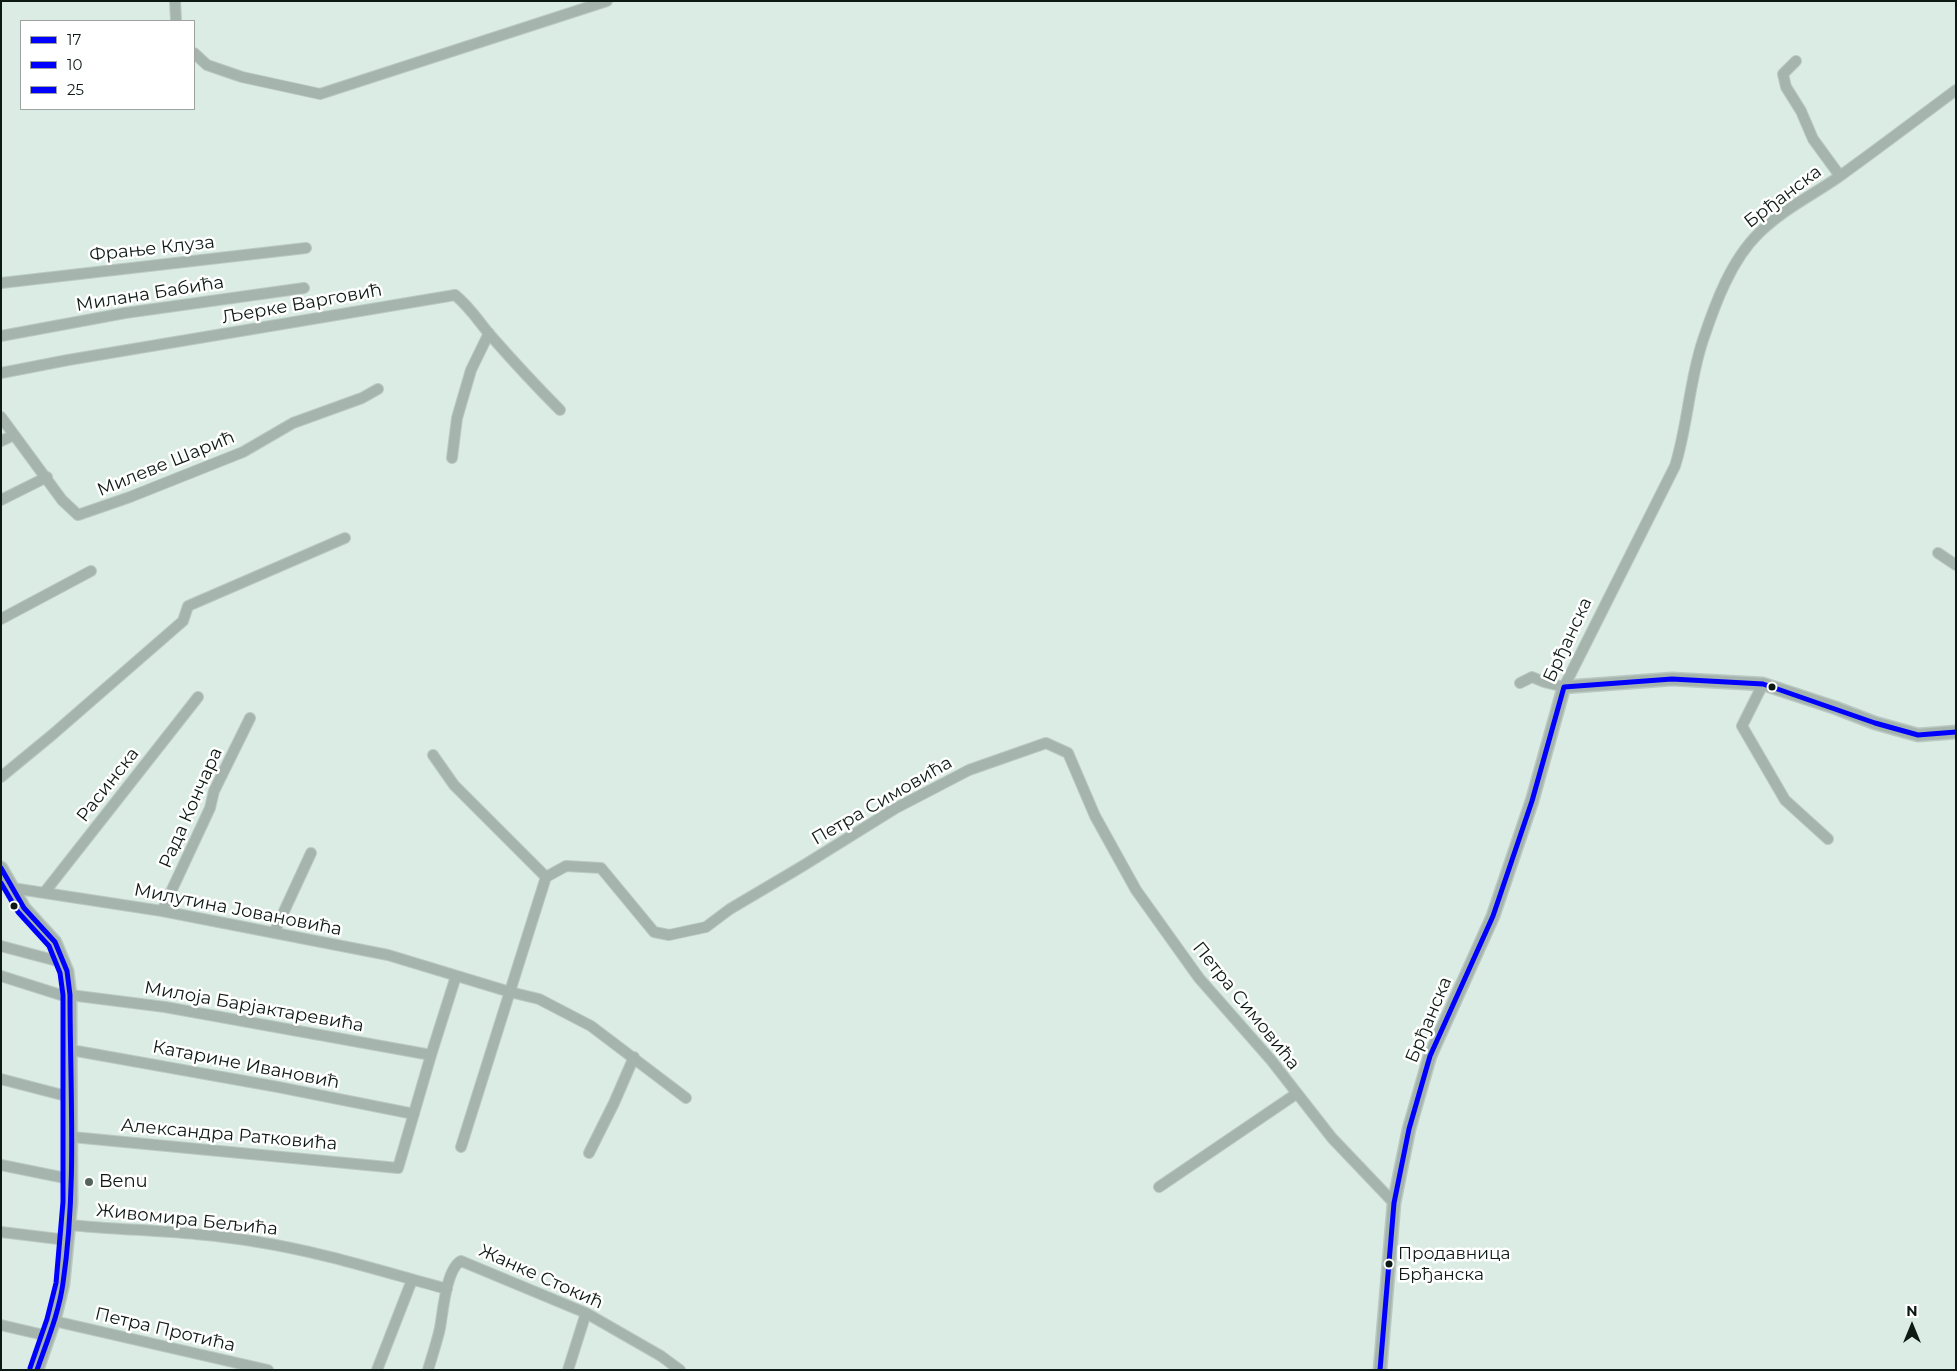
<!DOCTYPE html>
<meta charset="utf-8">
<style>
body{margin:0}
#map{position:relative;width:1957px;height:1371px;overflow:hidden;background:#daece4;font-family:Montserrat,sans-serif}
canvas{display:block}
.frame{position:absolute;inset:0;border:2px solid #0d1914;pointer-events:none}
.legend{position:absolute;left:20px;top:20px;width:175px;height:90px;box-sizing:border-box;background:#fff;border:1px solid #9ea3a1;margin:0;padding:6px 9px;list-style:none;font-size:15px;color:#0d1914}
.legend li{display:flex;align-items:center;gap:10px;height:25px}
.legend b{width:25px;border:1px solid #9ea3a1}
.north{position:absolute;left:1887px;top:1301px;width:50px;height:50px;-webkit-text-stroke:4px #fff;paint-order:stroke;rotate:0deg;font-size:14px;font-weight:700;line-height:20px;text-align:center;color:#0d1914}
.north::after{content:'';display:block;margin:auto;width:18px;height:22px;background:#0d1914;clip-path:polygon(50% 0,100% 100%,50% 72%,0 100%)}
</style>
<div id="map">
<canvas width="1957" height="1371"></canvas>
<div class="frame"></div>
<ul class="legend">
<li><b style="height:6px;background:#00f"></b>17</li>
<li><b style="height:6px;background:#00f"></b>10</li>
<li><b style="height:6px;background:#00f"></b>25</li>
</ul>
<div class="north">N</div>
</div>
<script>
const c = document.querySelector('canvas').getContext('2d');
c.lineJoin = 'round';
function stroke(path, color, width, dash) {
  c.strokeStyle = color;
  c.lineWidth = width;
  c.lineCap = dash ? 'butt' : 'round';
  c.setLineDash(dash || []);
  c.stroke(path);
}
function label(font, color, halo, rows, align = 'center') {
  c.font = font + ' Montserrat,sans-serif';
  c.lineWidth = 5;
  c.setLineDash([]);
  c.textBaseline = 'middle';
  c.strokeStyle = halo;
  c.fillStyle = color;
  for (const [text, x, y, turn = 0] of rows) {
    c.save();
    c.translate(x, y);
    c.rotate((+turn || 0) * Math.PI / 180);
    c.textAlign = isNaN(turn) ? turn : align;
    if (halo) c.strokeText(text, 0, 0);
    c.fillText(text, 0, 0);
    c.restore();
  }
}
const minor = new Path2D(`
 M 175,1 L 176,21
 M 194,53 L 207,65 L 242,77 L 320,94 L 607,1
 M 1796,61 L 1783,74 L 1786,87 L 1801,111 L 1813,139 L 1840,176
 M 1,283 L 306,248
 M 1,336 L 125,313 L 304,288
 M 1,373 L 68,360 L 455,295 C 470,307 479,322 491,336 C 513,361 536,386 560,410
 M 1,417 L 62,500 L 78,515 L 130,497 L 243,452 L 293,423 L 362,398 L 378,389
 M 1,441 L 14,435
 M 452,458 L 457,418 L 471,370 L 489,333
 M 1,500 L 47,477
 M 1938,553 L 1956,565
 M 1,619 L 91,571
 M 1520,683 L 1532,677 L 1544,682 L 1564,687 L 1675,466 C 1688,425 1689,381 1703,340 C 1715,304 1731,260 1759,233 C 1782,210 1813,195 1840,176 C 1879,148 1917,119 1956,90
 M 1763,684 L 1742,726 L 1785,800 L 1828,839
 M 433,755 L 454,785 L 546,877 L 566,866 L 601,868 L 654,932 L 669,935 L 706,927 L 730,909 L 801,867 L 896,808 L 969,770 L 1046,743 L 1068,753 L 1095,816 L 1136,890 L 1199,978 L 1271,1060 L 1332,1138 L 1394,1203
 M 1,777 L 52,735 L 183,621 L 188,606 L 345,538
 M 12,888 L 162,911 L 388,955 L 510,992 L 539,999 L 591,1026 L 686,1098
 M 44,893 L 198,697
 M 162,911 L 210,808 L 214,791 L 250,718
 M 274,933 L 311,853
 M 1,946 L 65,963
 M 1,976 L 61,995 L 70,995 L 165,1007 L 431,1055
 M 71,1050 L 278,1087 L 414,1114
 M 1,1079 L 70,1097
 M 72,1137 L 398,1168 L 431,1055 L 456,976
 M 461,1147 L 546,877
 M 589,1153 L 614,1103 L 634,1057
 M 1,1165 L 70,1179
 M 1159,1187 L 1296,1094
 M 69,1225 C 132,1231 196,1231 258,1242 C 322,1252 384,1272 447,1289
 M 1,1232 L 67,1240
 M 54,1321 L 268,1370
 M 1,1325 L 48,1336
 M 377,1370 L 412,1280
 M 428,1370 C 432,1356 437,1342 440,1328 C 443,1312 446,1269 461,1261 L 586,1313 L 661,1356 L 680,1370
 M 568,1370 L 586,1313`);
const tertiary = new Path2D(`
 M 1,868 L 24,908 L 55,942 L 67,971 L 70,995 L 71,1202 L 63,1284 L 54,1321 L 37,1370
 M 1380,1370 L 1394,1203 L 1409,1129 L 1430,1056 L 1493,916 L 1532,801 L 1564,687 L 1672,679 L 1763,684 L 1836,708 L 1875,723 L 1918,735 L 1956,732`);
const bus1 = new Path2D(`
 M 1380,1370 L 1394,1203 L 1409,1129 L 1430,1056 L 1493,916 L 1532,801 L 1564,687 L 1672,679 L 1763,684 L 1875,723 L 1918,735 L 1956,732`);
const bus2 = new Path2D(`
 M 1,868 L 24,908 L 55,942 L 67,971 L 70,995 C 70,1090 77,1188 63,1283 C 59,1313 47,1341 37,1370`);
const bus3 = new Path2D(`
 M 1,883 L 18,912 L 49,946 L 60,973 L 63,995 L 63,1202 L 56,1283 L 47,1319 L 30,1368`);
const markers = [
 [1772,687,4.5,"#0d1914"],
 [14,906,4.5,"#0d1914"],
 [89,1182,5,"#55635d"],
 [1389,1264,4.5,"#0d1914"]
];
const busNames = [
 ["Продавница",1398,1254],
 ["Брђанска",1398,1275]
];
const streetNames = [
 ["Брђанска",1783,197,-37],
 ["Фрање Клуза",152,249,-6],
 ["Милана Бабића",150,294,-9],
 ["Љерке Варговић",302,304,-10],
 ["Милеве Шарић",166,464,-22],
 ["Брђанска",1568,640,-65],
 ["Расинска",108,785,-52],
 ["Петра Симовића",882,801,-30],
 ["Рада Кончара",191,808,-66],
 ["Милутина Јовановића",238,910,11],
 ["Петра Симовића",1246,1006,51],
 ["Милоја Барјактаревића",254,1007,10],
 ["Брђанска",1429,1020,-67],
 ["Катарине Ивановић",246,1065,11],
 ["Александра Ратковића",229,1135,5],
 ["Живомира Бељића",187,1220,6],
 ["Жанке Стокић",541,1277,24],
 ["Петра Протића",165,1330,13]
];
const poiNames = [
 ["Benu",99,1182]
];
stroke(minor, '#bbc9c3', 12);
stroke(tertiary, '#bbc9c3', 15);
stroke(minor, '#a6b4ae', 10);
stroke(tertiary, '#a6b4ae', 12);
stroke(bus1, '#00f', 5);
stroke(bus2, '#00f', 5);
stroke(bus3, '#00f', 5);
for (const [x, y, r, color] of markers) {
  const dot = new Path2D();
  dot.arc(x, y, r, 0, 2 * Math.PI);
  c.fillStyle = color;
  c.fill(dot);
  stroke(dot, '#fff', 2);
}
label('17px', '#0d1914', '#fff', busNames, 'left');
label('18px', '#0d1914', '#fff', streetNames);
label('18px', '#0d1914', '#fff', poiNames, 'left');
</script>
